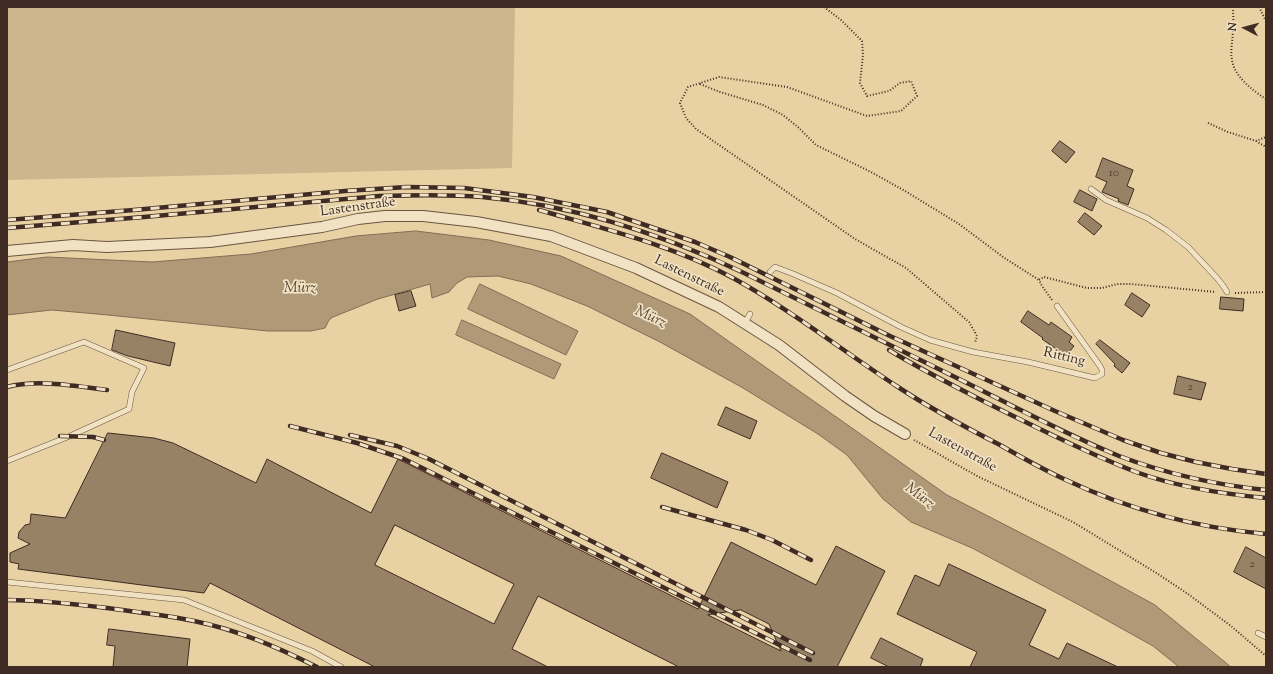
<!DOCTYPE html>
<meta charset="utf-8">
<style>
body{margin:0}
#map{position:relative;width:1273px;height:674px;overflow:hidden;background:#e8d2a3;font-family:"Sorts Mill Goudy",serif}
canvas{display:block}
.frame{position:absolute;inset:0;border:8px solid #3f2b23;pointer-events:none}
.north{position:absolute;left:1225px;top:8px;width:40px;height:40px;-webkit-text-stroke:3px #f0e2c3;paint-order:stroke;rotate:276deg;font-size:11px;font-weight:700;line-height:16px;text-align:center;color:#3f2b23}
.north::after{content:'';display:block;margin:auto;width:14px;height:18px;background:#3f2b23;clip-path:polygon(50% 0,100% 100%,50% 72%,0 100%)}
</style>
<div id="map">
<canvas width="1273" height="674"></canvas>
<div class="frame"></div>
<div class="north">N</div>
</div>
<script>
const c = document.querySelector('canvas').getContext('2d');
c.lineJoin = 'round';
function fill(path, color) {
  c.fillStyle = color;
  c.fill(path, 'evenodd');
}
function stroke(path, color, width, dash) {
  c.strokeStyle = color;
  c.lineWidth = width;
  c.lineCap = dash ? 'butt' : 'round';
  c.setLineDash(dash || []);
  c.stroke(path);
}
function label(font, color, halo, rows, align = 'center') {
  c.font = font + ' "Sorts Mill Goudy",serif';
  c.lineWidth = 3.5;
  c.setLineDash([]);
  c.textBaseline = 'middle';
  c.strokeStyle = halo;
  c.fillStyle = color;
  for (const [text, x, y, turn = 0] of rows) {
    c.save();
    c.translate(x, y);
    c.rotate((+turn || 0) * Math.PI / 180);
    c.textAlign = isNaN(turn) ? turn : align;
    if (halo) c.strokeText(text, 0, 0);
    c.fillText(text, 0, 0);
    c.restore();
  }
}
const green = new Path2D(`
 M 7,7 L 515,7 L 512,168 L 7,180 Z`);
const water = new Path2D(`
 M 416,231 L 489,240 L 561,256 L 690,314 L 947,495 L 1054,550 L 1155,605 L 1231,667 L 1179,667 L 1153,646 L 1083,607 L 972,548 L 911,522 L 883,499 L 847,455 L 818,434 L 743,388 L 660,342 L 587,306 L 531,284 L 498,276 L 467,277 L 457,283 L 449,292 L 432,298 L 430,284 L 378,299 L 333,317 L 329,320 L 325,328 L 311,331 L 268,331 L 108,315 L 52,310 L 7,315 L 7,262 L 47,257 L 152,262 L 251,254 L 356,236 Z
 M 480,284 L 578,331 L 566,355 L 468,309 Z
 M 462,320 L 561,364 L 554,379 L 456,335 Z`);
const building = new Path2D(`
 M 1060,141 L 1075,152 L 1066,163 L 1052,151 Z
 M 1103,158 L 1133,170 L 1127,186 L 1134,189 L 1128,205 L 1118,201 L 1119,199 L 1102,192 L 1107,182 L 1096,177 Z
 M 1080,190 L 1097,199 L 1092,211 L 1074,202 Z
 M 1085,213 L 1102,226 L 1094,235 L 1078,222 Z
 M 411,291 L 416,306 L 399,311 L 395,295 Z
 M 1132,293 L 1150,305 L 1142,317 L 1125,305 Z
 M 1221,297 L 1244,299 L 1243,311 L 1220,309 Z
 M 1028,311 L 1049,325 L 1051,322 L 1072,337 L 1069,342 L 1074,346 L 1066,356 L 1042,339 L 1043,338 L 1021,322 Z
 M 116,330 L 175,343 L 170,366 L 128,356 L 112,350 Z
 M 1100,340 L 1130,363 L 1122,373 L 1114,366 L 1115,364 L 1096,344 Z
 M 1178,376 L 1206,383 L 1201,400 L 1174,394 Z
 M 726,407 L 757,421 L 750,439 L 718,425 Z
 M 108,433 L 154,438 L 173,443 L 256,483 L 267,459 L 371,513 L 398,459 L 698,609 L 731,542 L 816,585 L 836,546 L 885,571 L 837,667 L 679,667 L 538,596 L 512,649 L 548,667 L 375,667 L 210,583 L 204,593 L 18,569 L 19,564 L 10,562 L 10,553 L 30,544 L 18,538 L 19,532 L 25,525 L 30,524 L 31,514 L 65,518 ZM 395,525 L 514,584 L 494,624 L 375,565 ZM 741,610 L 769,624 L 781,651 L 708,615 Z
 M 662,453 L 728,482 L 717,508 L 651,478 Z
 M 1246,547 L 1266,558 L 1266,589 L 1234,572 Z
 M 949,564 L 1046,610 L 1029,645 L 1059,659 L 1067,643 L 1118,667 L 970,667 L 977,652 L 897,614 L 915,575 L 939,586 Z
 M 109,629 L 190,639 L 187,667 L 113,667 L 115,646 L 107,645 Z
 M 881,638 L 923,659 L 920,667 L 889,667 L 871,658 Z`);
const path = new Path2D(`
 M 824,7 L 841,20 L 862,41 L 863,55 L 860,83 L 867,96 L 889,91 L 900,83 L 911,81 L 917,96 L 901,111 L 867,116 L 787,87 L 719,77 L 688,87 L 680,103 L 686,118 L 696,129 L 855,239 L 906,268 L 969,322 L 977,336 L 975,343
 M 1233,7 C 1233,14 1234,22 1233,29 C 1233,39 1230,50 1232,60 C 1234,76 1253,91 1266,99
 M 1259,7 L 1266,21
 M 700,84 L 720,92 L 763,105 L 783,115 L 799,128 L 816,145 L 871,172 L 905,191 L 959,224 L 1003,257 L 1039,280
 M 1208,123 L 1228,132 L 1256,141 L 1266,137
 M 1256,141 L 1266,147
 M 1235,293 L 1266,292
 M 1052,300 L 1042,286 L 1039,280 L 1044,277 L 1087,288 L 1102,288 L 1117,284 L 1131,284 L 1216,292
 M 914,440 L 977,476 L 1073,522 L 1158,574 L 1188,594 L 1231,626 L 1266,656`);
const service = new Path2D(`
 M 1091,189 L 1106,200 L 1147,218 L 1166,230 L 1188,247 L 1217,278 L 1224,287 L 1227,292
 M 770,272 L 775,267 L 791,273 L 837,293 L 901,327 L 930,340 L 973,352 L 1028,362 L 1095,378 L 1102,374 L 1102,370 L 1100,366 L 1057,306
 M 745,323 L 750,314
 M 7,370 L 84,342 L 144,368 L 132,392 L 129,409 L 70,436 L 7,461
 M 7,582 L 184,600 L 312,651 L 341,667
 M 1258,633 L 1266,637`);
const minor = new Path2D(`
 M 7,251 L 73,245 L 107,247 L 210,242 L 322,227 L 358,219 L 385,216 L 423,216 L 476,222 L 551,236 L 636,268 L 719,307 L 779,345 L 845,396 L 874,416 L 905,434`);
const rail = new Path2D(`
 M 539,210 C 605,229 672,245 733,278 C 791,310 843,351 898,387 C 931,409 965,427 1000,445 C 1021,457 1042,469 1064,479 C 1127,509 1197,528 1266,534
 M 7,220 L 134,210 L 345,191 L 407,187 L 464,188 L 533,197 L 607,212 L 695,242 L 730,257 L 890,336 L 1055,411 L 1123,440 L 1161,453 L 1196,462 L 1232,469 L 1266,474
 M 7,228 L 144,217 L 379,196 C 413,195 448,194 482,197 C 574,205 662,234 744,273 C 818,310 893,346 967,383 C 1017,408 1067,435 1119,456 C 1167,474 1216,485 1266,490
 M 889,350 C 925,372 962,390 999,409 C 1044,431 1089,454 1136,472 C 1177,487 1223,494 1266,498
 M 7,387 C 37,379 77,386 107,390
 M 290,426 L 357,443 L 404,459 L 810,660
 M 350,435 L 397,446 L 429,459 L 813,653
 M 60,436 L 93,437 L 104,440
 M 662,507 L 746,530 L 772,540 L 811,560
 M 7,600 C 41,600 74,604 107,608 C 136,612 166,615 194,621 C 238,630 277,647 317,667`);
const numberNames = [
 ["10",1114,174],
 ["2",1190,388],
 ["2",1252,565]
];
const streetNames = [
 ["Lastenstraße",358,208,-8],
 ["Lastenstraße",689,277,26],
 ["Ritting",1064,358,13],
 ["Lastenstraße",962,451,29]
];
const waterNames = [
 ["Mürz",300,289],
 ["Mürz",650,318,24],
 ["Mürz",919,497,37]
];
fill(green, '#cbb68d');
fill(water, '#af9977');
stroke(water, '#826d55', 1);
fill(building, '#978266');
stroke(building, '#3f2b23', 1);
stroke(service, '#695543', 6);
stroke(minor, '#695543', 12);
stroke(path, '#3f2b23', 2, [1, 2]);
stroke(service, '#f0e2c3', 5);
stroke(minor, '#f0e2c3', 10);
stroke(rail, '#3f2b23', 4.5);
stroke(rail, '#f0e2c3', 3, [9]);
label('12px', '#554134', null, numberNames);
label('14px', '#3f2b23', '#f0e2c3', streetNames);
label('italic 15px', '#5b4638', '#f0e2c3', waterNames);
</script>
